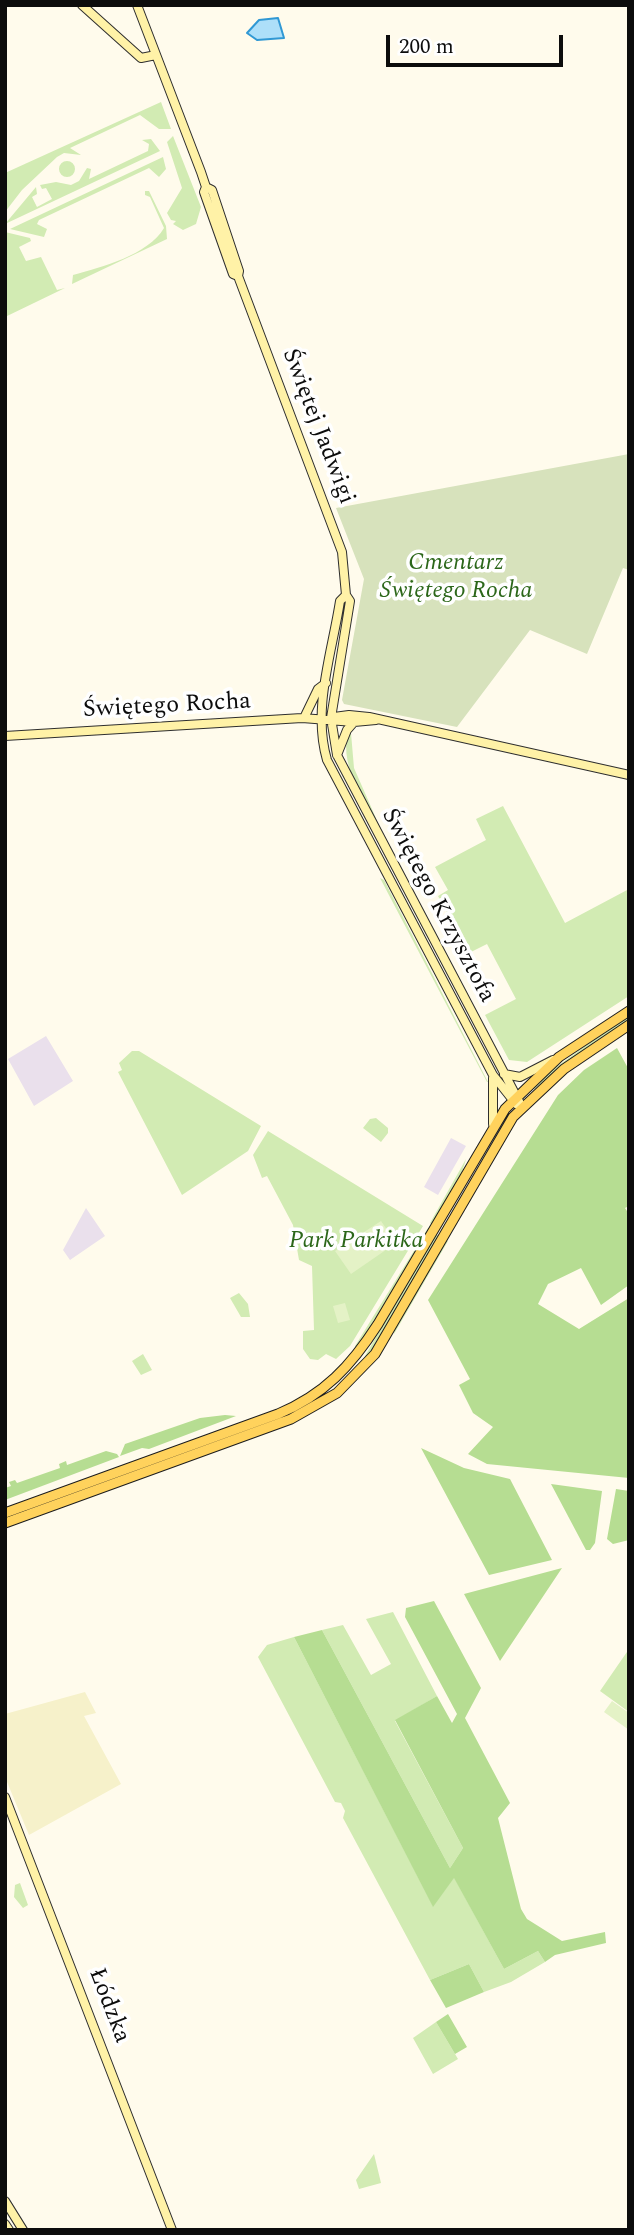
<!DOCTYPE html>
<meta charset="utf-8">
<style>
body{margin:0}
#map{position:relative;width:634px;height:2235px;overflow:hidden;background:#fffbec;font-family:Spectral,serif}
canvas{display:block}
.frame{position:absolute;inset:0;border:7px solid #0c0c0c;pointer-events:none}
.scale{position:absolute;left:386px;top:35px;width:177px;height:32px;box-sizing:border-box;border:4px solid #0c0c0c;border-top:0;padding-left:9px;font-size:21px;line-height:24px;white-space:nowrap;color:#0c0c0c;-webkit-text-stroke:5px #fff;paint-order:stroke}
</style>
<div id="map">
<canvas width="634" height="2235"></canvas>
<div class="frame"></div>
<div class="scale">200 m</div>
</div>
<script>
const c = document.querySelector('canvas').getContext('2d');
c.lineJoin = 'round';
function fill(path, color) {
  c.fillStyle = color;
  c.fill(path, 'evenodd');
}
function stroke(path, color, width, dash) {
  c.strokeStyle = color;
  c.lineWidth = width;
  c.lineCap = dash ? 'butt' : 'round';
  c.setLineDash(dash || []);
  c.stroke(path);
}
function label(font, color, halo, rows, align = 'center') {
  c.font = font + ' Spectral,serif';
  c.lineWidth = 7;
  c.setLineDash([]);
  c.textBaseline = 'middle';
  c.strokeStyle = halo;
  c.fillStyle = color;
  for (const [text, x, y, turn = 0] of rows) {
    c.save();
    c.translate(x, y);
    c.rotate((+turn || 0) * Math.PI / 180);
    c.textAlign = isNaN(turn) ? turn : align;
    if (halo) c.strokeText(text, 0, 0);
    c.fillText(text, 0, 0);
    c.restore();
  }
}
const industrial = new Path2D(`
 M 46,1036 L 73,1081 L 34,1106 L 8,1059 Z
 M 451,1138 L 466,1146 L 438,1195 L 424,1187 Z
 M 86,1208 L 105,1236 L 70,1260 L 63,1250 Z`);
const farmland = new Path2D(`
 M 85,1692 L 96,1713 L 84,1716 L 121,1784 L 29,1835 L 5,1777 L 5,1714 Z`);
const green = new Path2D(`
 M 161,102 L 171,129 L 159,129 L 140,115 L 70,148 L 81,155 L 64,153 L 57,157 L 22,190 L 5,212 L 5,173 Z
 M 173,136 L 201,207 L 196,224 L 183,230 L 173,224 L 176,221 L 171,220 L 167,213 L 182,188 L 167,142 Z
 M 151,139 L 160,151 L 5,224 L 36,187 L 37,194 L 32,197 L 37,207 L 52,199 L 46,188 L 42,189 L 40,185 L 56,182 L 71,185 L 79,181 L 87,168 L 91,169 L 89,179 L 148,151 L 149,144 L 142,140 Z
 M 163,157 L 166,169 L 159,177 L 149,168 L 39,220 L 37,224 L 47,229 L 44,237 L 10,229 Z
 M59 169a8 8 0 1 1 16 0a8 8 0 1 1-16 0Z
 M 145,191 L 149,191 L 166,226 L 167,239 L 72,284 L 73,275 C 102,267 148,255 164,228 L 150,197 L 145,195 Z
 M 5,232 L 30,238 L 31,241 L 19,247 L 26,261 L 41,257 L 57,290 L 65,288 L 5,317 Z
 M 348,733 L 351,733 L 354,768 L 386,841 C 370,810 338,768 348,733 Z
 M 503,806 L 565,923 L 629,889 L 629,996 L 527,1062 L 509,1060 L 485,1015 L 516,999 L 487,944 L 469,953 L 438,896 L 448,890 L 435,867 L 486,840 L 476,819 Z
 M 380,878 L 384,880 L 488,1082 L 487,1082 Z
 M 629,1015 L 629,1021 L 534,1089 L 531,1085 Z
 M 132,1051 L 139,1051 L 261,1126 L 248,1151 L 182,1195 L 118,1072 L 122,1070 L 119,1063 Z
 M 376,1118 L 388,1128 L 388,1133 L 381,1142 L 363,1128 L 370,1119 Z
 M 268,1131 L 423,1226 L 350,1346 L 336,1359 L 326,1354 L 318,1360 L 310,1359 L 303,1349 L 303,1331 L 314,1330 L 312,1266 L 299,1260 L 293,1225 L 267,1176 L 262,1178 L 253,1155 Z
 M 466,1159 L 461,1176 L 433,1226 L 430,1223 Z
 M 428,1228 L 431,1230 L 357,1350 L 355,1346 Z
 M 436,1234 L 439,1236 L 367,1358 L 365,1356 Z
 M 444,1239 L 448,1241 L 394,1334 L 395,1327 Z
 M 239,1293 L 248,1304 L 250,1317 L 241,1317 L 230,1298 Z
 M 143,1354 L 152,1370 L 141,1375 L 132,1361 Z
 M 393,1612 L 437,1696 L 395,1721 L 463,1848 L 450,1868 L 322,1630 L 343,1625 L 371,1675 L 391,1664 L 366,1619 Z
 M 294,1637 L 433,1906 L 454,1877 L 504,1969 L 538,1951 L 545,1962 L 511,1982 L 484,1992 L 469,1964 L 430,1980 L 343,1818 L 345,1811 L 341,1803 L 335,1802 L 258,1657 L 267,1645 Z
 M 629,1649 L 629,1712 L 600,1691 Z
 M 20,1883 L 28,1905 L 23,1908 L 14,1897 L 15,1885 Z
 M 436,2022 L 458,2059 L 433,2074 L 413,2038 Z
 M 374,2154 L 381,2183 L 359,2189 L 356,2180 Z`);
const forest = new Path2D(`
 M 617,1048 L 629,1070 L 629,1206 L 625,1208 L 629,1214 L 629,1285 L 601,1305 L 581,1268 L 548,1284 L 538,1304 L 579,1329 L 629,1298 L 629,1478 L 487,1464 L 468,1454 L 493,1427 L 473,1413 L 459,1385 L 470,1379 L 428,1300 L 558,1095 L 584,1070 Z
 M 225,1415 L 236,1416 L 149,1449 L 142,1448 L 120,1456 L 125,1444 L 200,1418 Z
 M 421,1448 L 464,1468 L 510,1479 L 552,1560 L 489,1575 Z
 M 106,1451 L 117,1454 L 119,1457 L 5,1500 L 5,1488 L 11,1486 L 9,1482 L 15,1480 L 17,1483 L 60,1468 L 59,1464 L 66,1461 L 67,1465 Z
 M 551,1484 L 602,1491 L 595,1543 L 590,1550 L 586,1550 Z
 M 616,1489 L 629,1491 L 629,1540 L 613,1544 L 607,1539 Z
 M 562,1568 L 500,1661 L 464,1594 Z
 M 434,1601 L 481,1688 L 465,1718 L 510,1803 L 498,1818 L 521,1909 L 527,1919 L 562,1941 L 605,1932 L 606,1943 L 555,1955 L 545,1962 L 538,1951 L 504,1969 L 454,1878 L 433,1907 L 294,1637 L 322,1630 L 450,1868 L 463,1848 L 395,1720 L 437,1696 L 452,1723 L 457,1714 L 405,1617 L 406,1608 Z
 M 469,1964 L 484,1992 L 446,2008 L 430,1980 Z
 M 448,2014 L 467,2047 L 455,2054 L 436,2022 Z`);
const cemetery = new Path2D(`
 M 629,454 L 629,570 L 623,568 L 587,654 L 530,630 L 457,727 L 344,704 L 342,700 L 364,579 L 336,508 Z`);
const pitch = new Path2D(`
 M 381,1221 L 396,1243 L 351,1274 L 335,1251 Z
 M 345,1303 L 350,1320 L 338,1323 L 333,1306 Z
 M 612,1701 L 629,1713 L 629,1730 L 604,1712 Z`);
const water = new Path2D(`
 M 278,18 L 284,38 L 257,40 L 247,33 L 259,20 Z`);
const secondary = new Path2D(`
 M 82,5 L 141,58 L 156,55
 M 137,5 L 201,172 L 206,187 L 204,192 L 233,274 L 238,276
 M 206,187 L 212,190 L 239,271 L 238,276 L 342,552 L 346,595 L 350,601 L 331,718 L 337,755 L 522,1107
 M 346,595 L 340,601 C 332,653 312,709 327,760 L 493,1075 L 516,1104
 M 334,717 L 349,715 L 369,717 L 629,775
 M 304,718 L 318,689 L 326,683
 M 5,736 L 302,718 L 354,722 L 376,720
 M 337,755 L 347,730 L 354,722
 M 504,1074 L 520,1077 L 553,1060
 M 493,1078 L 493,1124
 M 5,1797 L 172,2230
 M 5,2201 L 23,2230
 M 5,2224 L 9,2230`);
const primary = new Path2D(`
 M 5,1513 L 278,1414 C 324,1395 351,1366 378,1324 L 505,1109 L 559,1057 L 629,1011
 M 5,1523 L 291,1419 L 337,1393 L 375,1354 L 513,1117 L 564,1069 L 629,1025`);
const streetNames = [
 ["Świętej Jadwigi",317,427,69],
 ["Świętego Rocha",167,707,-3],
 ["Świętego Krzysztofa",437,906,62],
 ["Łódzka",108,2006,69]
];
const parkNames = [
 ["Cmentarz",456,564],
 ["Świętego Rocha",456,592],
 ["Park Parkitka",356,1242]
];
fill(industrial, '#eae0ec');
fill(farmland, '#f6f1ca');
fill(green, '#d2ebb3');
fill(forest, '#b6dd92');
fill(cemetery, '#d7e2bc');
fill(pitch, '#e4f2c6');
fill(water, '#addff9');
stroke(water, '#3098d4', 2);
stroke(secondary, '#2e2e2e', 10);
stroke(primary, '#1d1d1d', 11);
stroke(secondary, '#fff2a7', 8);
stroke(primary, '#ffd25c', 9);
label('24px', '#0c0c0c', '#fff', streetNames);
label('italic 24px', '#2c671a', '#fff', parkNames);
</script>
